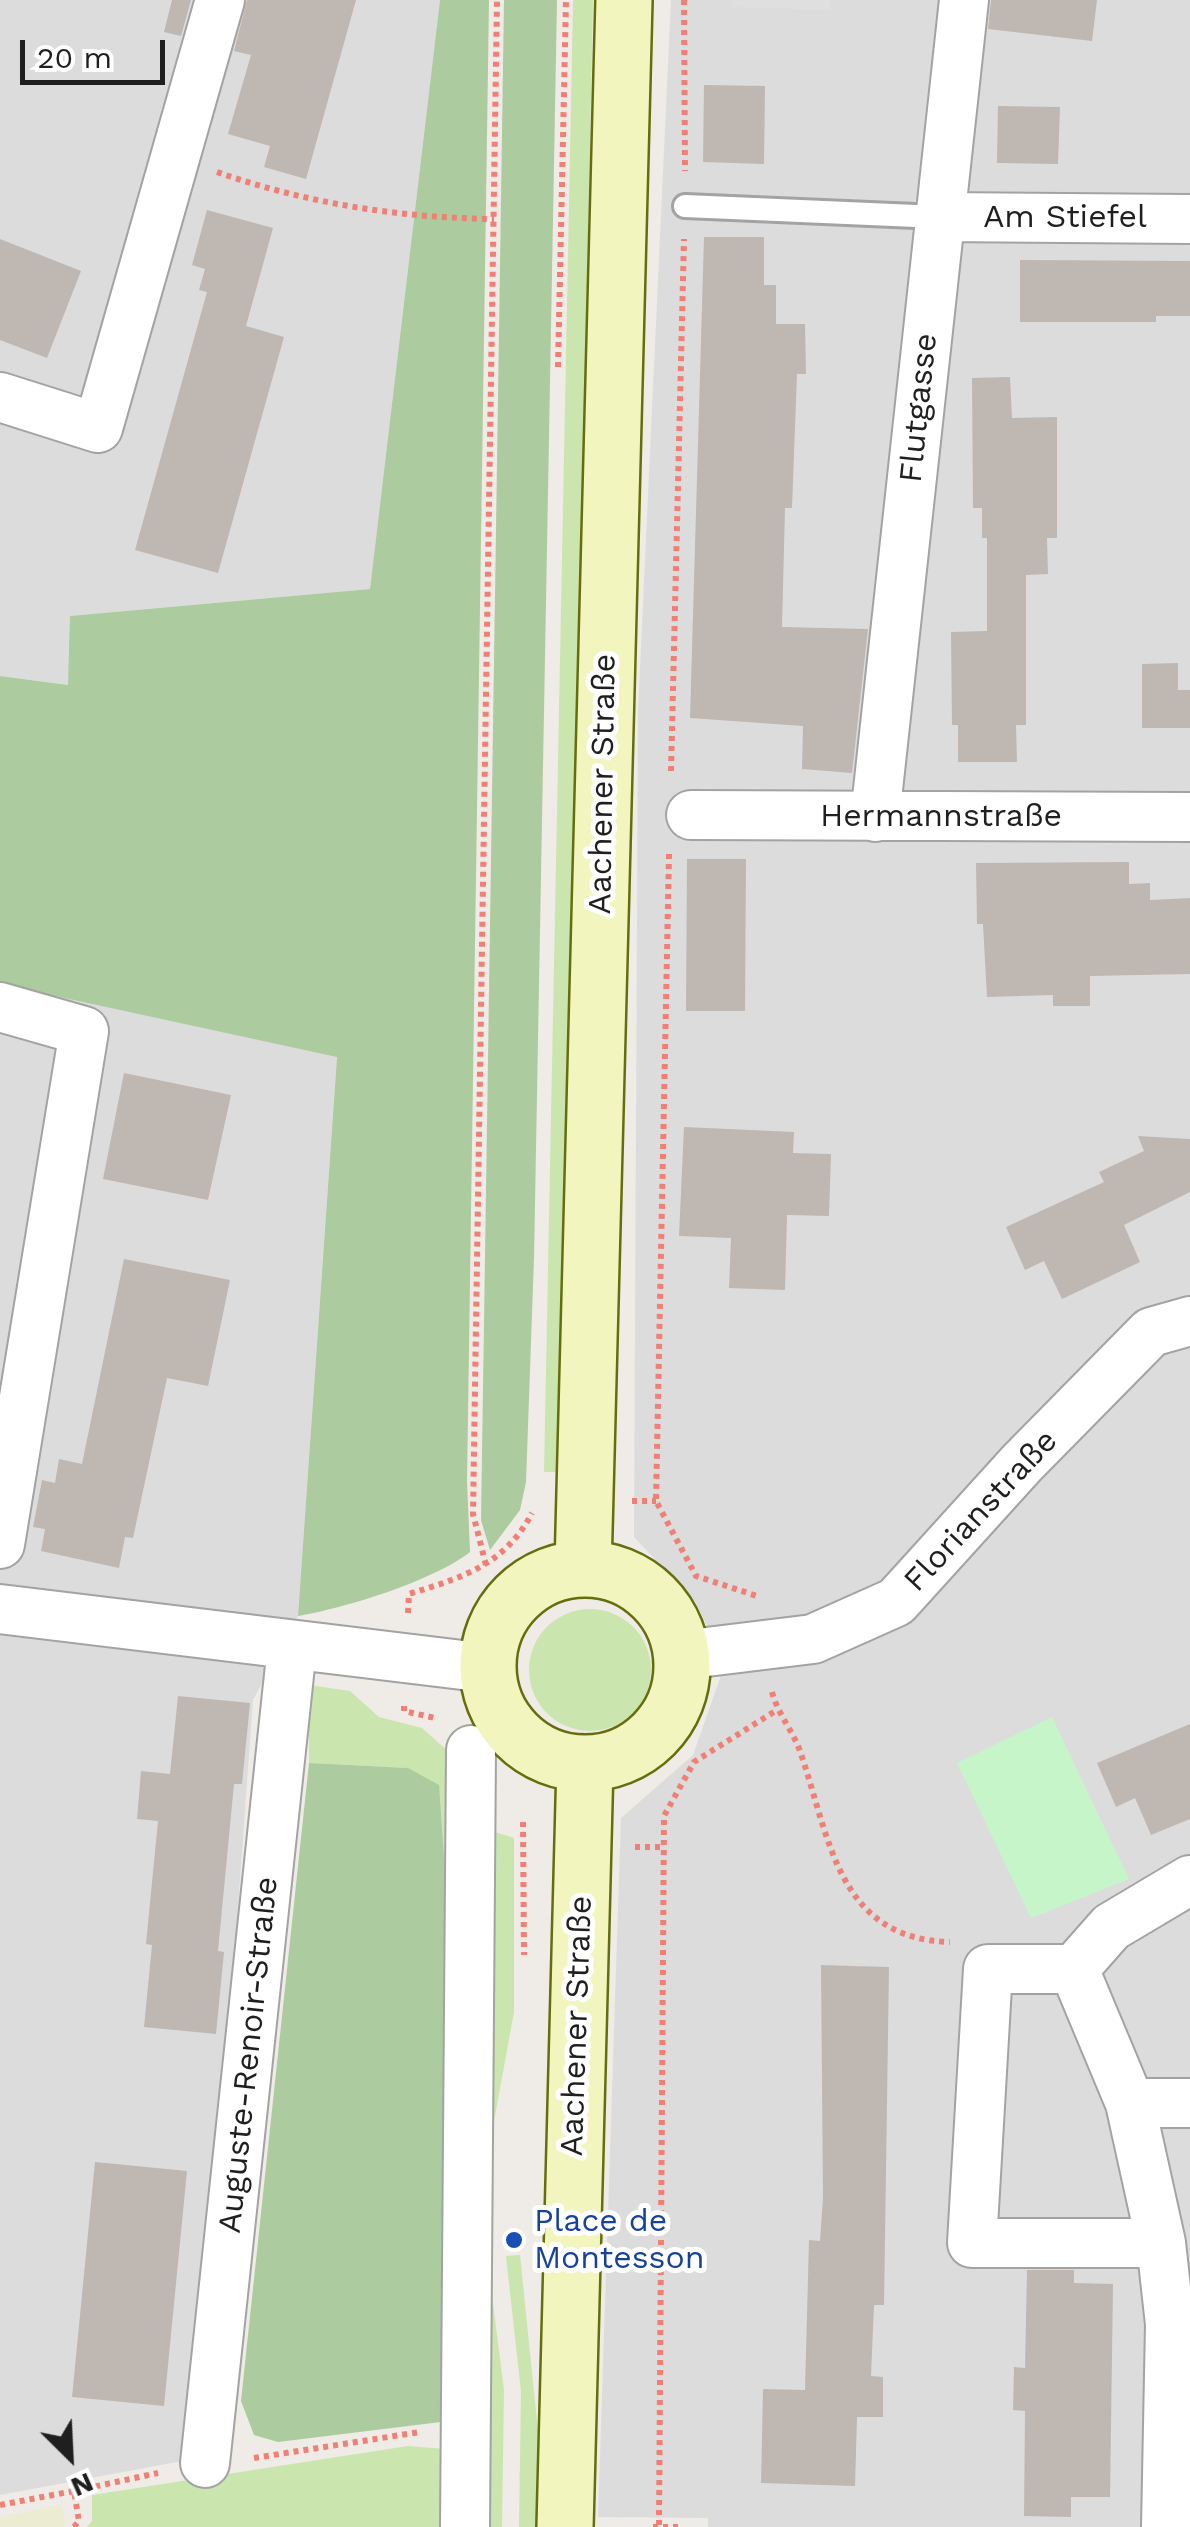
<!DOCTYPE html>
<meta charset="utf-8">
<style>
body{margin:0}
#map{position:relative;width:1190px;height:2527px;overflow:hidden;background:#efebe6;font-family:"Work Sans",sans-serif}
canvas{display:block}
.north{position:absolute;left:20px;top:2407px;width:100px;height:100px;-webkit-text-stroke:8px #fff;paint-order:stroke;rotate:156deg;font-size:28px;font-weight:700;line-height:40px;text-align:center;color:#1f1f1f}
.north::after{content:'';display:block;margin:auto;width:35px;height:45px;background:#1f1f1f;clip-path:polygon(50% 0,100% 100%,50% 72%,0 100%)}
.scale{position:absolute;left:20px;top:40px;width:145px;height:45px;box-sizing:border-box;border:5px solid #1f1f1f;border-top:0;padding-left:12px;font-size:30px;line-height:35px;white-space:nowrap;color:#1f1f1f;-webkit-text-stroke:8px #fff;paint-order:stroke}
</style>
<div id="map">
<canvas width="1190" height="2527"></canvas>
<div class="north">N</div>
<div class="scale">20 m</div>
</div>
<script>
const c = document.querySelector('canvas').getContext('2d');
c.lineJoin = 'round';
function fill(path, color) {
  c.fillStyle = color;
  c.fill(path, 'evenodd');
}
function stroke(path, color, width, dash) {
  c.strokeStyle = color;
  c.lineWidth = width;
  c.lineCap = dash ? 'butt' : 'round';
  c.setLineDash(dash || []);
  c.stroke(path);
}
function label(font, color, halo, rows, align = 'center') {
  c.font = font + ' "Work Sans",sans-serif';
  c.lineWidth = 10;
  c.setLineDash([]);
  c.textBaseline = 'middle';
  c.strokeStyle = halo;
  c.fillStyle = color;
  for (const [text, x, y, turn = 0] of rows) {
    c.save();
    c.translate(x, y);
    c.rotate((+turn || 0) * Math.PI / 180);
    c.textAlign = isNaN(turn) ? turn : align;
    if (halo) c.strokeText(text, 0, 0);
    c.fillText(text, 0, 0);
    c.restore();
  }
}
const residential = new Path2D(`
 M 0,0 L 440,0 L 370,589 L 71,616 L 69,685 L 0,676 Z
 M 671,0 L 1190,0 L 1190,2527 L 708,2527 L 708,2518 L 598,2517 L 621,1818 L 693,1755 L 725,1664 L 696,1603 L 634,1537 L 638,711 Z
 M 0,984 L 337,1056 L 298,1616 L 253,1700 L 198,2458 L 0,2495 Z`);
const farmland = new Path2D(`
 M 61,2505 L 66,2522 L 62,2527 L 0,2527 L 0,2517 Z`);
const grass = new Path2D(`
 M 573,0 L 593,0 L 566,1281 L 557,1472 L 544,1472 Z
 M529 1670a61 61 0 1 1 122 0a61 61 0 1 1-122 0Z
 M 309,1685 L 350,1691 L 379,1717 L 422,1728 L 459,1761 L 463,1864 L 444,1858 L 408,1768 L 309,1763 Z
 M 482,1828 L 514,1838 L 514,2012 L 492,2132 L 490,2280 L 504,2390 L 502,2527 L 475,2527 Z
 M 520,2255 L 538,2431 L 536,2527 L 519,2527 L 521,2392 L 506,2256 Z
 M 408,2446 L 456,2450 L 454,2527 L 87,2527 L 92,2521 L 92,2495 Z`);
const forest = new Path2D(`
 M 440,0 L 489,0 L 467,1481 L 470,1552 C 433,1581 345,1608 298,1616 L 337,1057 L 0,984 L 0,676 L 68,685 L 70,616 L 370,589 Z
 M 504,0 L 557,0 L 534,1258 L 526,1482 L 520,1510 L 490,1550 L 481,1520 Z
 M 309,1763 L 408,1768 L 439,1785 L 444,1858 L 463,1864 L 457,2420 L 278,2442 L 254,2435 L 241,2401 Z`);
const park = new Path2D(`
 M 1052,1717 L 1129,1879 L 1031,1918 L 957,1763 Z`);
const parking = new Path2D(`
 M 732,0 L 830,0 L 830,10 L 732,7 Z`);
const building = new Path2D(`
 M 172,0 L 191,0 L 181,36 L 164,32 Z
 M 247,0 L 356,0 L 306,179 L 264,167 L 270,146 L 228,134 L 251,55 L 234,51 Z
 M 991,0 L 1097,0 L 1092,41 L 988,29 Z
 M 704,85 L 765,86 L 764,164 L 703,162 Z
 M 998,106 L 1060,107 L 1058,164 L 997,163 Z
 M 207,210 L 273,228 L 246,326 L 284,337 L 218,573 L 135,550 L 207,292 L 199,290 L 205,269 L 192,265 Z
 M 704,237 L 764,237 L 764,285 L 776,285 L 776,324 L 805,324 L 806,374 L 797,374 L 792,508 L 785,508 L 782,627 L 868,629 L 852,773 L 802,769 L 803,726 L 690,718 Z
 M 0,239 L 81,271 L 47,358 L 0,340 Z
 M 1020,260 L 1190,261 L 1190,316 L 1156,316 L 1156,322 L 1020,322 Z
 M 1010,377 L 1012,418 L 1057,417 L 1057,538 L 1047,538 L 1048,574 L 1026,575 L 1026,725 L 1016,725 L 1017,762 L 958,762 L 958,725 L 952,725 L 951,632 L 987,631 L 987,538 L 982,538 L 982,508 L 973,508 L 972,378 Z
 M 1178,663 L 1178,690 L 1190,690 L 1190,728 L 1142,728 L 1142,664 Z
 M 687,859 L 746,859 L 745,1011 L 686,1011 Z
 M 1129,862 L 1129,884 L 1150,883 L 1150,900 L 1190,898 L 1190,974 L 1090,976 L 1090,1006 L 1053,1006 L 1053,995 L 987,997 L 983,924 L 977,924 L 976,863 Z
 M 124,1073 L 231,1095 L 208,1200 L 103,1179 Z
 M 684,1127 L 794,1132 L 793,1153 L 831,1154 L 829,1216 L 787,1215 L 785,1290 L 729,1288 L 731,1238 L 679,1236 Z
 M 1138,1136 L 1190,1139 L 1190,1192 L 1124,1225 L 1140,1262 L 1062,1299 L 1044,1261 L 1025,1270 L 1006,1227 L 1104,1182 L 1099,1172 L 1144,1151 Z
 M 124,1259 L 230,1280 L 208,1386 L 167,1378 L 133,1538 L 125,1537 L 119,1568 L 41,1551 L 45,1529 L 33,1527 L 42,1480 L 55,1483 L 59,1459 L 82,1464 Z
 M 178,1696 L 250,1703 L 242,1784 L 234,1784 L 218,1951 L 224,1952 L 216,2034 L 144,2027 L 152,1945 L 146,1944 L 158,1821 L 137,1819 L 141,1771 L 170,1774 Z
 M 1190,1724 L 1190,1819 L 1151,1835 L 1135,1798 L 1116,1807 L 1097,1763 Z
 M 821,1965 L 889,1967 L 884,2305 L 874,2305 L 871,2376 L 883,2377 L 883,2417 L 857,2417 L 855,2486 L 761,2483 L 763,2389 L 805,2390 L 809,2240 L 820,2241 L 823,2198 Z
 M 95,2162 L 187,2171 L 164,2406 L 72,2397 Z
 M 1027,2270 L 1074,2270 L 1074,2283 L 1113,2284 L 1110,2497 L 1071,2497 L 1071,2517 L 1024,2516 L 1025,2411 L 1013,2410 L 1014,2367 L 1025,2368 Z`);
const path = new Path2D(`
 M 684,0 L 685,171
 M 217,172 C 305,203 400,218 494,219
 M 558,367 L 566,0
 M 671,771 L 684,239
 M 669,854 L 656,1501 L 696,1576 L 757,1596
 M 632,1501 L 656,1501
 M 486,1565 L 473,1514 L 497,0
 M 408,1613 L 409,1594 C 461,1578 505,1565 532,1513
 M 772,1692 C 778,1715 794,1732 801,1754 C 830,1839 838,1939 950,1942
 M 404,1706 L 404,1711 L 435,1718
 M 523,1822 L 524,1955
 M 635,1847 L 664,1847
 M 254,2458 L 420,2432
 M 0,2505 L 74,2491
 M 659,2525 L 664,1816 L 694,1762 L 777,1710
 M 74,2527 L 79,2521 L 74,2491 L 158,2473
 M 653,2527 L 680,2527`);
const service = new Path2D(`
 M 685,206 L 939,217`);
const minor = new Path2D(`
 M 939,217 L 1190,219
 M 0,397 L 98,428 L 220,0
 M 691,815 L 1190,817
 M 875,817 L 964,0
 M 0,1007 L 84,1031 L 0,1544
 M 0,1609 L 487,1668
 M 682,1655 L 813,1639 L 896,1602 L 1022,1463 L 1151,1332 L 1190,1321
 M 988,1969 L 1074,1969 L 1130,2103 L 1161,2243 L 972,2243 Z
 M 1074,1969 L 1111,1927 L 1190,1880
 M 1130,2103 L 1190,2103
 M 1161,2243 L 1170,2324 L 1166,2527
 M 205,2463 L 292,1647
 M 465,2527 L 471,1750`);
const secondary = new Path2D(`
 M 583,1568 L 624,0
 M488 1666a97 97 0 1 1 194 0a97 97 0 1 1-194 0Z
 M 565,2527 L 585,1764`);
const markers = [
 [514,2240,10,"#1a4fb4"]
];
const streetNames = [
 ["Am Stiefel",1065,218],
 ["Flutgasse",919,408,-84],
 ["Aachener Straße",603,784,-89],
 ["Hermannstraße",941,817],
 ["Florianstraße",981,1511,-47],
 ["Aachener Straße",577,2026,-88],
 ["Auguste-Renoir-Straße",249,2055,-84]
];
const transitNames = [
 ["Place de",534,2222],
 ["Montesson",534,2259]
];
fill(residential, '#dddcdc');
fill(farmland, '#ebecd2');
fill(grass, '#cbe5af');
fill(forest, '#accb9e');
fill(park, '#c6f5c9');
fill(parking, '#dfdfdf');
fill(building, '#bfb7b2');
stroke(service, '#a3a3a3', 28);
stroke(minor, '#a3a3a3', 52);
stroke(secondary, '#656e0d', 60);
stroke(path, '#ef8076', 6, [5, 5]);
stroke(service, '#fff', 22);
stroke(minor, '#fff', 48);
stroke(secondary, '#f3f5be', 55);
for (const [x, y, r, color] of markers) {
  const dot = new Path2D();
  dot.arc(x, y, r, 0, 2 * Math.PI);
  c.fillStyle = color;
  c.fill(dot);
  stroke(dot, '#fff', 4);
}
label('32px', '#1f1f1f', '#fff', streetNames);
label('32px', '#164399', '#fff', transitNames, 'left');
</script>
